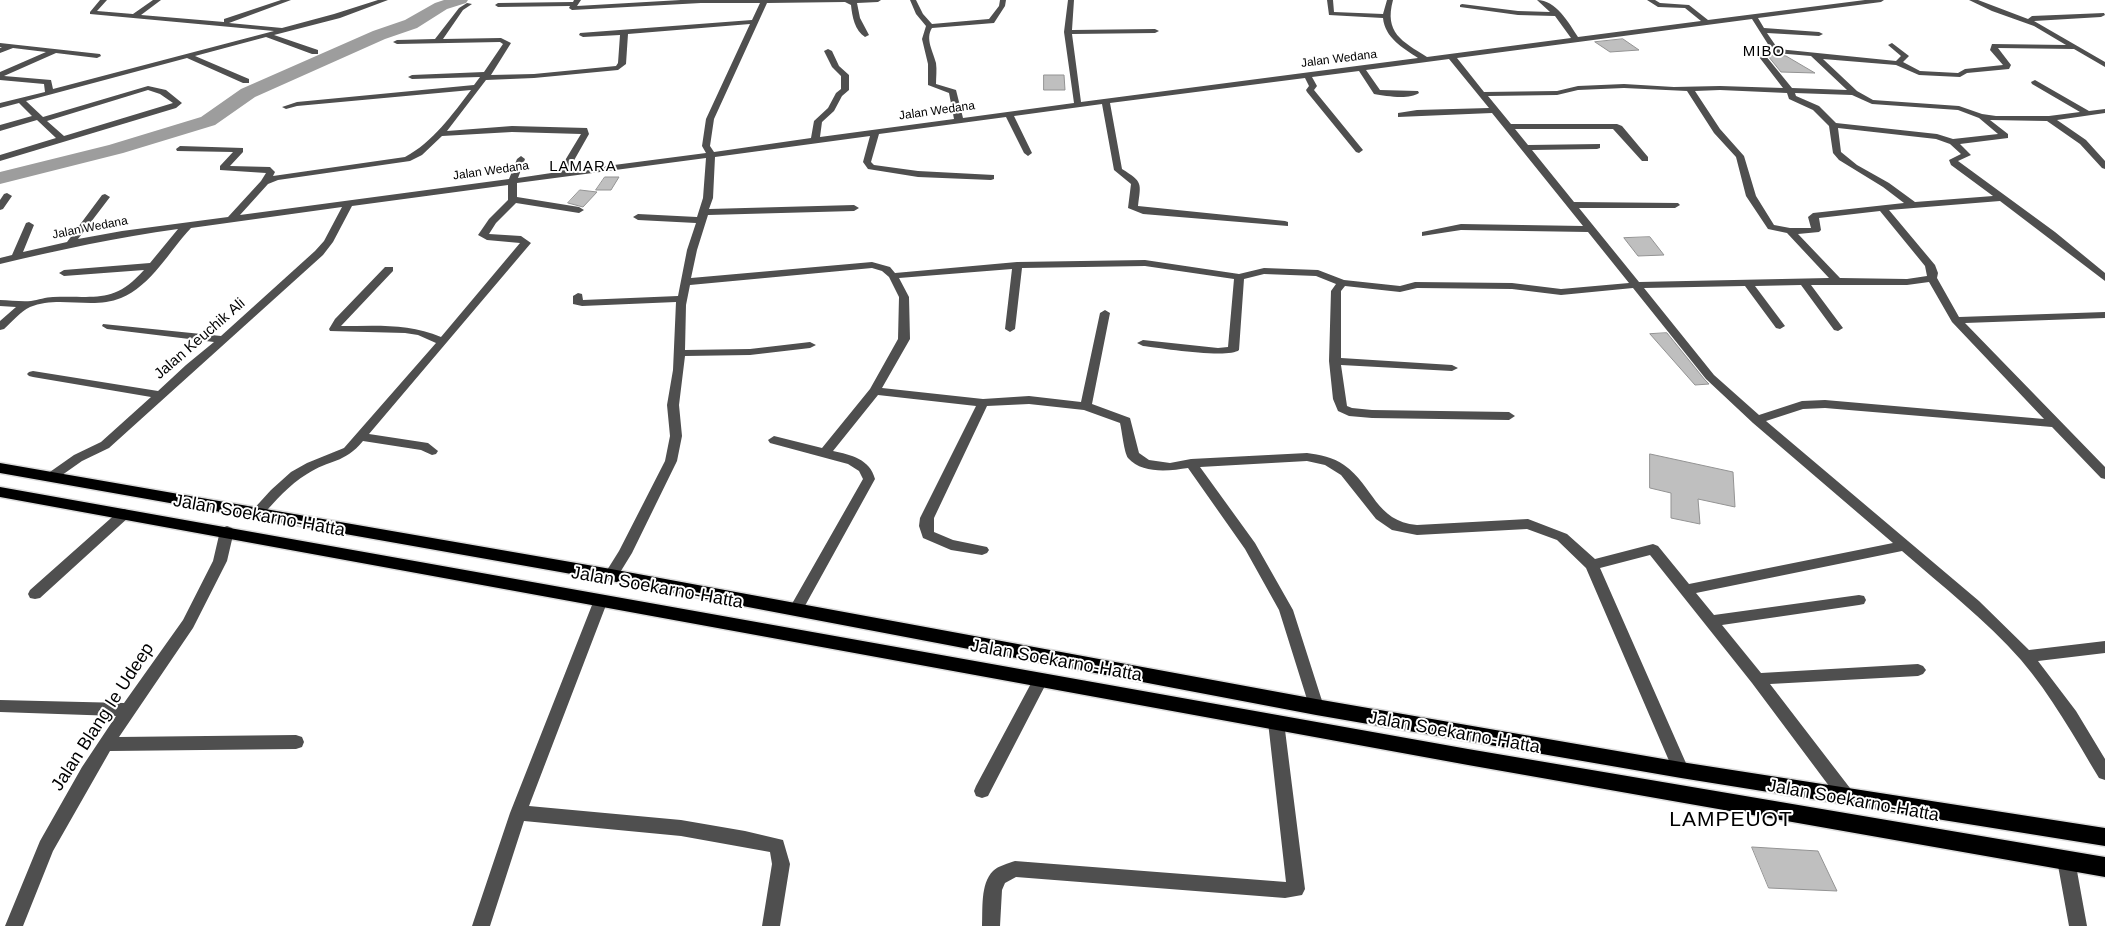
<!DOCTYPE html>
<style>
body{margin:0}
canvas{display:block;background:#fff}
</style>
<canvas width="2105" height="926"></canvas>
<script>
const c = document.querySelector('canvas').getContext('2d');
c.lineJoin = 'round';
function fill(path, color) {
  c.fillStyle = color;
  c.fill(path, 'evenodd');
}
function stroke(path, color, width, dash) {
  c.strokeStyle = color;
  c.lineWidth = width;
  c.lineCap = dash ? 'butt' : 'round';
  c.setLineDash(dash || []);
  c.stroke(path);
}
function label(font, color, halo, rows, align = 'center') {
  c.font = font + ' Helvetica,sans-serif';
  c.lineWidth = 4;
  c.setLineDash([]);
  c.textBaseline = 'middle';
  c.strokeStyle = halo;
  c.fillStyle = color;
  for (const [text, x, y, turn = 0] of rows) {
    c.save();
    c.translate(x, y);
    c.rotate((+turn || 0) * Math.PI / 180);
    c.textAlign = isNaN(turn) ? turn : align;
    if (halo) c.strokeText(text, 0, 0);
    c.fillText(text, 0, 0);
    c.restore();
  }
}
const river = new Path2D(`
 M 444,0 L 468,0 L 466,3 L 447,9 L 417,28 L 385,39 L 255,97 L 215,125 L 123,153 L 0,184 L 0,172 L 109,145 L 201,117 L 241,89 L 373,31 L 405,20 L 435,3 Z`);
const building = new Path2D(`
 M 1623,39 L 1639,50 L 1610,52 L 1595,42 Z
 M 1776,55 L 1786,56 L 1815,73 L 1781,72 L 1768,56 Z
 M 1044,75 L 1064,75 L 1065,90 L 1044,90 Z
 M 605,177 L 619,177 L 611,190 L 596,190 Z
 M 580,190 L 597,192 L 583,207 L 568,203 Z
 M 1650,237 L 1664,255 L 1638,256 L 1624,238 Z
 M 1667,333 L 1705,380 L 1709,384 L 1695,385 L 1650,334 Z
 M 1650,454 L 1733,472 L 1735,507 L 1698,499 L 1700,524 L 1671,518 L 1671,493 L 1650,488 Z
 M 1752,847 L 1818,851 L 1837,891 L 1769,888 Z`);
const minor = new Path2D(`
 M 100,0 L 107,0 L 97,11 L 133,14 L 153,0 L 161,0 L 141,15 L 224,22 L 224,19 L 281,0 L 291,0 L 229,23 L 282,28 L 334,14 L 378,0 L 388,0 L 340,18 L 274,35 L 318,50 L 318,54 L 312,54 L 266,37 L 195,56 L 249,79 L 249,83 L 243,83 L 187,58 L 26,101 L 43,117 L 148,86 L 166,90 L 182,103 L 176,108 L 0,161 L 0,155 L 56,138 L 37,120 L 0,131 L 0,125 L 32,116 L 19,103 L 0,108 L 0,103 L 45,92 L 44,84 L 0,80 L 0,72 L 46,52 L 13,48 L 0,53 L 0,48 L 2,47 L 0,47 L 0,43 L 100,54 L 101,56 L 97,58 L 56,53 L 4,76 L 51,80 L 53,89 L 274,31 L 90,14 L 90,12 ZM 148,90 L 160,94 L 173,103 L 64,136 L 47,121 Z
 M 574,0 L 581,0 L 577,6 L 681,0 L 881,0 L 878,2 L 857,3 L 860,18 L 869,35 L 865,37 C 855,31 852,16 851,5 L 845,2 L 767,3 L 714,119 L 710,146 L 714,152 L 811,138 L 814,121 L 828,108 L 836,93 L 841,89 L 841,76 L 832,67 L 824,51 L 828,49 L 832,51 L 839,66 L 849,75 L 849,90 L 842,96 L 834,111 L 822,122 L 820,137 L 954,119 L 949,93 L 928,85 L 928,64 L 922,39 L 926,26 L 916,14 L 910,0 L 916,0 L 923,14 L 932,24 L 989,19 L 999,6 L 1000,0 L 1006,0 L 1005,6 L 994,23 L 932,28 C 925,39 933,51 936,63 C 937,70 936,77 936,84 L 956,90 L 963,118 L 1074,103 L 1064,32 L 1068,0 L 1074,0 L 1072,30 L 1155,29 L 1159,31 L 1155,33 L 1072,34 L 1081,102 L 1418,58 C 1403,48 1385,38 1383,18 L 1329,15 L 1327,0 L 1333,0 L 1334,12 L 1383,14 L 1387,0 L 1393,0 C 1384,33 1402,41 1427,57 L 1571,38 L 1555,16 L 1518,15 L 1460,7 L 1460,5 L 1462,4 L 1518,11 L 1550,12 L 1537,0 C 1556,0 1569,23 1578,37 L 1701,21 L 1685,8 L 1658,7 L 1647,0 L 1655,0 L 1660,3 L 1689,5 L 1708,20 L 1865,0 L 1884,0 L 1881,2 L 1758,18 L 1764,28 L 1819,32 L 1823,34 L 1819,36 L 1767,33 L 1778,49 L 1896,61 L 1901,56 L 1888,45 L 1892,43 L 1909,56 L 1903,62 L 1920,71 L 1958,73 L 1965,69 L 2003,65 L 1990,50 L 1992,44 L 2066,45 L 2034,26 L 1992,11 L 1969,0 L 1978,0 L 2028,19 L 2032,16 L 2104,13 L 2105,15 L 2101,17 L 2034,21 L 2105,62 L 2105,67 L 2074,49 L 1998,48 L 2011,65 L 2009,69 L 1967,73 L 1960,77 L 1919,75 L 1896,65 L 1823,59 L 1857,91 L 1873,100 L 1959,106 L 1982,114 L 1996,116 L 2049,116 L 2080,112 L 2032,84 L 2031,82 L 2035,80 L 2089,111 L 2105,109 L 2105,113 L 2057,120 L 2086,140 L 2105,161 L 2105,169 L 2102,168 L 2080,144 L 2047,121 L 1990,120 L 2008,134 L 2008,138 L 1960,144 L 1971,155 L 1958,161 L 2055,232 L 2105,273 L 2105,281 L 2000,201 L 1889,210 L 1935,265 L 1938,273 L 1937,278 L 1959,317 L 2105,312 L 2105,318 L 1965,323 L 2105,467 L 2105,479 L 2101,478 L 2052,427 L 1825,408 L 1803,409 L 1766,421 L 1979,601 L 2029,650 L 2105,641 L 2105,653 L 2038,661 L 2076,711 L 2105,759 L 2105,780 L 2099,778 C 2075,738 2051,695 2021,660 C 1986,620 1942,586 1902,551 L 1696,593 L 1714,615 L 1859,595 L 1864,596 L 1866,600 L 1864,604 L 1859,605 L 1722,625 L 1761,673 L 1918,664 L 1923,666 L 1926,670 L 1923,674 L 1918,676 L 1770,684 L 1853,792 L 1855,797 L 1853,802 L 1847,804 L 1841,802 L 1752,683 L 1650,555 L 1600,568 L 1689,770 L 1687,775 L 1681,777 L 1675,775 L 1673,770 L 1586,568 L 1557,540 L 1527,529 L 1417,535 L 1392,530 L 1376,519 L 1341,475 L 1325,465 L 1307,461 L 1200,467 L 1255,543 L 1293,610 L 1324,707 L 1321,712 L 1316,713 L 1311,712 L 1279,610 L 1245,549 L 1188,468 C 1169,471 1142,474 1128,458 C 1124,452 1122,431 1120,423 L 1084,410 L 1029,404 L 987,406 L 934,518 L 934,532 L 953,540 L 987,547 L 989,550 L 987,553 L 982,555 L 951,550 L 923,538 L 919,526 L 920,518 L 976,406 L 878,395 L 833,451 C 851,455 870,459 875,479 L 801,613 L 796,614 L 791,613 L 789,609 L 863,479 L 859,471 L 848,464 L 770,443 L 768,440 L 774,436 L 822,448 L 870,389 L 898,339 L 899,297 L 889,277 L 882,271 L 872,268 L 690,285 L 686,305 L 685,350 L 750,349 L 810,342 L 816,345 L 810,348 L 750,355 L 685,356 L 679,405 L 682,436 L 677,461 L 632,553 L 616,579 L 611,580 L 606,579 L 604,575 L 619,551 L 665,461 L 670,436 L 667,405 L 673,370 L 676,302 L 582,306 L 573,304 L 573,296 L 578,293 L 582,294 L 583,300 L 678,296 L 687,250 L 696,223 L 638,220 L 633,217 L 638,214 L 697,217 L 703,198 L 706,158 L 517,183 L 517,197 L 579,207 L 584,210 L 579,213 L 516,203 L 496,223 L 489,234 L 521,236 L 531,243 L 369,434 L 428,443 L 438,451 L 436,454 L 432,455 L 421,450 L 363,441 C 344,464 330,459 307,474 C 289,485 275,501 262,516 L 252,516 L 250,513 L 271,490 L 291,472 L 307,463 L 344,448 L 436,343 L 418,335 L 405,333 L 330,331 L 329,329 L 335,319 L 385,267 L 393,267 L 393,271 L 341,326 C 376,326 409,323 441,337 L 520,243 L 487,240 L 478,235 L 489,219 L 508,200 L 508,185 L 352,206 L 333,242 L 323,255 L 109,448 L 82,461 L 55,480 L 47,480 L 45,477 L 47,474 L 74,455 L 101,442 L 151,397 L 33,377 L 29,376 L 27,374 L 29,372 L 33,371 L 158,391 L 186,365 L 214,342 L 107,329 L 102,326 L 103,324 L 221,336 L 315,251 L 324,241 L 342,207 L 191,228 C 170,250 151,286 121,298 C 92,310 59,295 30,307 C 20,312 12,322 4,329 L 0,330 L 0,321 L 16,307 L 0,306 L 0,300 C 10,300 21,302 31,301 C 38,300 46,297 53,297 C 95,295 113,305 144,270 L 64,276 L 59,273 L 64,270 L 150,263 L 178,229 C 118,237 59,250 0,264 L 0,258 L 12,255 L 26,223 L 29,222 L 34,225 L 23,252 L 67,242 L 102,195 L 105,194 L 110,197 L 78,239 L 122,231 L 228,217 L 261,181 L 266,173 L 220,170 L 220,166 L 233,152 L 177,151 L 176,149 L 180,146 L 243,148 L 243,152 L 230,166 L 270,167 L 275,172 L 273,176 L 405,157 C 433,142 452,115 471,90 L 297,106 L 286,109 L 282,107 L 297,102 L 474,85 L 480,77 L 412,79 L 408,77 L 412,75 L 484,72 L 503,44 L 500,42 L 397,44 L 393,42 L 397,40 L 435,39 L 459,8 L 467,3 L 472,4 L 463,10 L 443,39 L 501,38 L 511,43 L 491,75 L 534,74 L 616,66 L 618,63 L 620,35 L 583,37 L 579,35 L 580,33 L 752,20 L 760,3 L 701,3 L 572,10 L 569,8 L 570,6 L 498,7 L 495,5 L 498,3 L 573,2 ZM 1752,19 L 1771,49 L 1756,53 L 1783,88 L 1720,86 L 1674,87 L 1624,84 L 1578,86 L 1557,91 L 1484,92 L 1457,58 ZM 750,24 L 706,119 L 702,146 L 706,153 L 568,171 L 589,134 L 587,128 L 512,126 L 447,131 L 486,80 L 534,78 L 618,70 L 626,64 L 628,34 ZM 1776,53 L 1811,56 L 1847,90 L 1792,88 L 1765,55 ZM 1449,59 L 1489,108 L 1417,110 L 1398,113 L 1398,117 L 1492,113 L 1583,226 L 1461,224 L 1422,232 L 1422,236 L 1461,230 L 1588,232 L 1629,283 L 1561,289 L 1512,283 L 1415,282 L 1400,286 L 1344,280 L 1318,270 L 1264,268 L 1239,274 L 1145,260 L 1017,262 L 895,273 L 890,267 L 872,262 L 691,278 L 697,250 L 708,215 L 854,211 L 859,208 L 854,205 L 709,209 L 713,198 L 715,157 L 870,136 L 863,162 L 868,169 L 918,177 L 991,180 L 994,179 L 994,175 L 918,171 L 874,165 L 871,162 L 879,134 L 1006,117 L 1024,153 L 1028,156 L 1032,153 L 1014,116 L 1102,104 L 1114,170 L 1131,184 L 1128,208 L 1143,214 L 1288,226 L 1288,222 L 1285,221 L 1138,206 C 1141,183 1143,182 1122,169 L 1110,103 L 1305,78 L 1309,86 L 1306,90 L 1307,92 L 1356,152 L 1359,153 L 1363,150 L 1314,90 L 1317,86 L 1312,77 L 1359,71 L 1374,94 C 1386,96 1409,100 1419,93 L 1418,91 L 1380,90 L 1366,70 ZM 1624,88 L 1687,91 L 1714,133 L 1736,157 L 1746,196 L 1768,229 L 1787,233 L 1829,278 L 1639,282 L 1579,208 L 1675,208 L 1680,205 L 1678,203 L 1574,202 L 1532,150 L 1597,149 L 1600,148 L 1600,144 L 1528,145 L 1515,129 L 1613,129 L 1642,161 L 1648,161 L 1648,157 L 1622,126 L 1617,124 L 1511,124 L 1488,96 L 1557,95 L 1578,90 ZM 1720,90 L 1787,93 L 1789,99 L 1813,110 L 1829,126 L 1833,153 L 1839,160 L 1883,187 L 1904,203 L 1813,213 L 1808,217 L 1811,228 L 1790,228 L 1774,225 L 1756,196 L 1744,156 L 1720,129 L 1695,91 ZM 1795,93 L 1852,95 L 1872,104 L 1958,110 L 1979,118 L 1998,134 L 1953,139 L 1937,134 L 1836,123 L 1819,106 L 1796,96 ZM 1838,128 L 1936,139 L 1950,144 L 1961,154 L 1949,160 L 1951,165 L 1993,196 L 1915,202 L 1889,183 L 1857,165 L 1841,152 ZM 512,132 L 581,134 L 558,172 L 518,178 L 525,159 L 521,156 L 517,159 L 509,179 L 240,215 L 268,184 L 278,180 L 410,161 L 422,155 L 442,136 ZM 1880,211 L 1925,266 L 1927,276 L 1907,279 L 1840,278 L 1798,234 L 1819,232 L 1821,230 L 1819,218 ZM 1145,266 L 1234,279 L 1228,347 L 1218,348 L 1143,340 L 1137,343 L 1143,346 C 1160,348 1229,359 1239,350 L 1244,279 L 1264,274 L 1316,276 L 1336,284 L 1331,291 L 1329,361 L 1333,399 L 1338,411 L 1349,416 L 1372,418 L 1509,420 L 1515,416 L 1509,412 L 1372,410 L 1352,408 L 1347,406 L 1341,365 L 1452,371 L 1458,368 L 1452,365 L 1341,358 L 1341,291 L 1345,286 L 1400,292 L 1417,288 L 1512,289 L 1561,295 L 1633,288 L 1706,379 L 1753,423 L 1893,543 L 1689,584 L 1658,546 L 1653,544 L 1595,559 L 1567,534 L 1528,519 L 1417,525 C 1375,521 1374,486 1344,465 C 1333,457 1320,455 1307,453 L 1191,459 L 1170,463 L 1149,460 L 1139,453 L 1130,418 L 1092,404 L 1110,313 L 1105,310 L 1100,313 L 1081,402 L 1029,396 L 983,399 L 882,388 L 910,339 L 909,297 L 899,278 L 1012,269 L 1005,329 L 1010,332 L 1015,329 L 1022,268 ZM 1929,282 L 1952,322 L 2044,419 L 1825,400 L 1802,401 L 1759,415 L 1714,375 L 1644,288 L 1745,286 L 1776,328 L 1780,329 L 1785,326 L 1755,286 L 1801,285 L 1834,330 L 1838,331 L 1843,328 L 1811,285 L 1907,285 Z
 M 7,193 L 12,196 L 3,209 L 0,210 L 0,200 L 4,194 Z
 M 124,509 L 129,511 L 131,514 L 129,517 L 40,598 L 35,599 L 30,598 L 28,594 L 30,590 L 119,511 Z
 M 227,526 L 232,528 L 234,531 L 227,561 L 193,628 L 119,737 L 296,735 L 302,737 L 304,742 L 302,747 L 296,749 L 110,751 L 53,851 L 23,926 L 5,926 L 40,841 L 82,767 L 116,716 L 0,712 L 0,700 L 124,703 L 183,620 L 213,561 L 220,531 L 222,528 Z
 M 601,595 L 606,596 L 608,600 L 529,806 L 681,820 L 745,831 L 783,840 L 790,864 L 780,926 L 762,926 L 772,864 L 770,852 L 681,836 L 524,821 L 490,926 L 472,926 L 510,813 L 594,600 L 596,596 Z
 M 1040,674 L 1045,676 L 1048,680 L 988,796 L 982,798 L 976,796 L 974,791 L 976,786 L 1035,676 Z
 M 1276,715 L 1282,717 L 1284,722 L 1305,889 L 1302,895 L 1285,898 L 1016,877 L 1005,883 L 1002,890 L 1000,926 L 982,926 C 983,910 980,884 993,871 C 998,866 1009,863 1015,861 L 1286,882 L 1268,722 L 1270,717 Z
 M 2066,852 L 2072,854 L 2075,860 L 2087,926 L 2069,926 L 2057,860 L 2060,854 Z`);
const highway = new Path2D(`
 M 0,463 L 611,569 L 1316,699 L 1681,762 L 2105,828 L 2105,846 L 1681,778 L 1316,715 L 611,581 L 0,473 Z
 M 0,487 L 1468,749 L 2105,857 L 2105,877 L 1468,765 L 0,497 Z`);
const farStreetnames = [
 ["Jalan Wedana",1339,59,-7],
 ["Jalan Wedana",937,111,-8],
 ["Jalan Wedana",491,171,-8],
 ["Jalan Wedana",90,228,-11]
];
const farQuarternames = [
 ["MIBO",1764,52],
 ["LAMARA",583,167]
];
const streetNames = [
 ["Jalan Keuchik Ali",200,339,-41]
];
const nearStreetnames = [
 ["Jalan Soekarno-Hatta",259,516,10],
 ["Jalan Soekarno-Hatta",657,588,10],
 ["Jalan Soekarno-Hatta",1056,661,10],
 ["Jalan Blang Ie Udeep",103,717,-57],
 ["Jalan Soekarno-Hatta",1454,733,10],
 ["Jalan Soekarno-Hatta",1853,801,10]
];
const nearQuarternames = [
 ["LAMPEUOT",1731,820]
];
fill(river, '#9d9d9d');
fill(building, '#bfbfbf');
stroke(building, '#939393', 1);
stroke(highway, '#dbdbdb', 3);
fill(minor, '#4f4f4f');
fill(highway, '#000');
label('12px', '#000', '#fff', farStreetnames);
c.letterSpacing = '1px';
label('15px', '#000', '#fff', farQuarternames);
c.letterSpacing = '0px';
label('15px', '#000', '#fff', streetNames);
label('18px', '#000', '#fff', nearStreetnames);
c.letterSpacing = '1px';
label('21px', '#000', '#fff', nearQuarternames);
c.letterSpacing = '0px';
</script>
